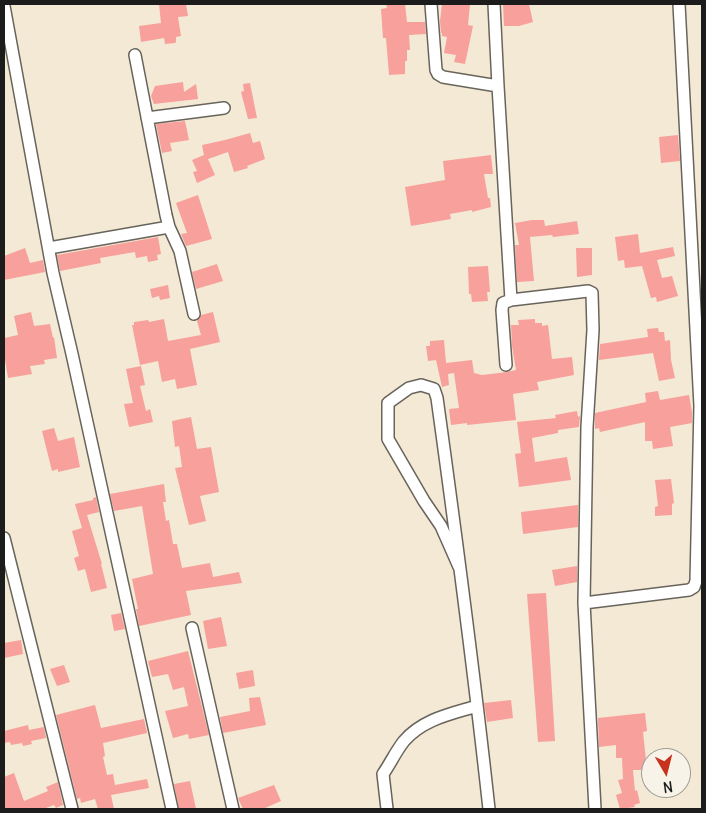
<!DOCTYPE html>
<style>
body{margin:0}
#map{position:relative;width:706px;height:813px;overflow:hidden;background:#f4e9d4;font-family:Delius,sans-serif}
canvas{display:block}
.frame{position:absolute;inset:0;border:5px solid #1c1c1c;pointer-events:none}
.north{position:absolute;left:641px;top:748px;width:50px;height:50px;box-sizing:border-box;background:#f7f3e8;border:1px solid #9f9d96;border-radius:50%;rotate:172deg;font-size:14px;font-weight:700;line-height:20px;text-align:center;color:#1c1c1c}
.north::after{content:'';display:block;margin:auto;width:18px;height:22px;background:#c8321e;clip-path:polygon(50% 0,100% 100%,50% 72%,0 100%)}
</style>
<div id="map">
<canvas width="706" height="813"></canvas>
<div class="frame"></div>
<div class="north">N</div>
</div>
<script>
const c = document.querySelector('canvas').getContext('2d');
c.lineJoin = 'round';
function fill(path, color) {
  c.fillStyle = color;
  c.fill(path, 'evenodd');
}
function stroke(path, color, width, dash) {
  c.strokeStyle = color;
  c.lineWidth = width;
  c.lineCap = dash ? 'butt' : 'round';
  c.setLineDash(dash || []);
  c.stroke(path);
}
const building = new Path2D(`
 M 159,4 L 186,4 L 188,16 L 178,17 L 181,36 L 176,37 L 176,42 L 175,43 L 165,44 L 164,38 L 141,42 L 139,26 L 161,23 Z
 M 386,4 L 405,4 L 407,22 L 425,22 L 426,34 L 409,35 L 410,50 L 407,50 L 407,61 L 405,61 L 405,74 L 389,75 L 386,38 L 383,38 L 381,9 L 387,8 Z
 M 442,4 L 470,4 L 468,25 L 473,26 L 465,64 L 454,62 L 456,55 L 444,53 L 447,37 L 442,36 L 442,33 L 441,33 L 440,21 Z
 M 503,4 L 529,4 L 533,22 L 519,26 L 504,26 Z
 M 183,82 L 184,92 L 196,84 L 198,99 L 154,104 L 151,96 L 155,86 Z
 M 250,83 L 257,118 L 248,119 L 241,92 L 244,91 L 243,84 Z
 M 185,121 L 189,140 L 170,143 L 172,151 L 162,153 L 156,124 Z
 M 250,133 L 253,143 L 260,141 L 265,159 L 247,166 L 248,168 L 234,172 L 228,152 L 208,159 L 215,175 L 197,183 L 193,172 L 197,171 L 192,160 L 204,155 L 202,145 L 225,140 Z
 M 678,135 L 680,161 L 661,163 L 659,137 Z
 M 491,155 L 493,174 L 484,174 L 488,198 L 490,198 L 491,207 L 472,212 L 472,210 L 450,214 L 451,219 L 411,226 L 405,187 L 445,180 L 443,161 Z
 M 198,195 L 212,239 L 186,246 L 181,234 L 187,233 L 176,203 Z
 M 532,220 L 544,220 L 545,226 L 577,221 L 579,234 L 553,237 L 552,235 L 530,237 L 534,281 L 517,282 L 515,245 L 519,245 L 515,223 Z
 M 638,234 L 640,253 L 673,247 L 675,256 L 657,260 L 662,278 L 672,276 L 678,296 L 657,302 L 656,297 L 651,298 L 642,266 L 625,268 L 624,260 L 618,261 L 615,237 Z
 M 158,237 L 161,254 L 157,255 L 158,260 L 148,262 L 147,256 L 136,258 L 135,252 L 100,258 L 101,263 L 60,271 L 57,255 Z
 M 25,248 L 30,263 L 43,260 L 45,272 L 4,280 L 4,256 Z
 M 576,248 L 592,248 L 592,275 L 577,277 Z
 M 217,264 L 223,281 L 196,289 L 192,272 Z
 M 488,266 L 490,292 L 487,292 L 488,301 L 472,302 L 471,294 L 469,294 L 468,267 Z
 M 168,285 L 170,298 L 160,300 L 159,296 L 152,298 L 150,289 Z
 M 31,312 L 34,326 L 50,324 L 53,338 L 54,337 L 57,358 L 44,360 L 45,364 L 30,366 L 32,374 L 8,378 L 4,353 L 4,338 L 18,335 L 14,316 Z
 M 213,312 L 220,342 L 190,349 L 197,385 L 177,389 L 175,379 L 162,382 L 158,361 L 140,365 L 132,325 L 134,325 L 134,322 L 148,320 L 149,322 L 164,319 L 168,341 L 201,335 L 197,321 L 201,315 Z
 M 535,319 L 535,323 L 542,323 L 542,326 L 548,325 L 552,359 L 572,357 L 574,375 L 537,382 L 539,390 L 513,394 L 516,420 L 467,425 L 467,423 L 451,425 L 449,409 L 459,408 L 454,373 L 448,374 L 449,385 L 442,387 L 436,360 L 428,361 L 426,346 L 430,346 L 430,341 L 444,340 L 446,363 L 472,360 L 474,373 L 482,375 L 507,372 L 516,370 L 512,346 L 511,325 L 519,325 L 518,320 Z
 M 658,328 L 659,332 L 664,332 L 665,341 L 670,340 L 671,360 L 675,378 L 659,381 L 653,353 L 599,360 L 600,344 L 648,337 L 647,329 Z
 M 141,366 L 145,385 L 140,386 L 146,411 L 150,409 L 153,422 L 129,427 L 124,404 L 133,403 L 126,369 Z
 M 658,391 L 660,400 L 689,395 L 692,412 L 692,423 L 670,427 L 673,446 L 653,449 L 652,441 L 645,441 L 645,422 L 600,432 L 599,428 L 595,429 L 595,413 L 646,402 L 645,393 Z
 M 577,411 L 578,417 L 580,416 L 579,427 L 558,430 L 558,433 L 532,438 L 535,462 L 567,457 L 571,480 L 519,487 L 515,454 L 521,453 L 517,422 L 556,418 L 555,415 Z
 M 191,417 L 197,449 L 211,447 L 219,492 L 200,496 L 206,521 L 189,525 L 175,468 L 182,467 L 179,446 L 175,447 L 172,421 Z
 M 54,428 L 58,441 L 74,437 L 80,467 L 58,472 L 58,469 L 52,471 L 42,431 Z
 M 671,479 L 674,503 L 672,504 L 672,515 L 655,516 L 655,507 L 658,506 L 655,480 Z
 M 164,484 L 166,502 L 163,502 L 166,521 L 169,520 L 173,544 L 177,544 L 182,568 L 210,563 L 213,577 L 239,572 L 242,583 L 186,591 L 191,615 L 139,626 L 136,609 L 138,609 L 132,579 L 153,574 L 142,506 L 114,511 L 110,494 Z
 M 96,497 L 99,512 L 87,515 L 102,564 L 101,564 L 107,588 L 91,592 L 85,569 L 78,571 L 74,558 L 79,556 L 72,531 L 82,528 L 75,504 L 93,500 L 93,498 Z
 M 578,505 L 578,527 L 523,534 L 521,512 Z
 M 577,566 L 577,582 L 555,586 L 552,570 Z
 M 546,593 L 555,741 L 538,742 L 527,594 Z
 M 121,613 L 125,629 L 114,631 L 111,615 Z
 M 221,617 L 227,646 L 208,649 L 203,621 Z
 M 21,640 L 23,654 L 4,658 L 4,643 Z
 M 188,651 L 209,735 L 189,739 L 188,734 L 173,738 L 165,711 L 188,706 L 184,687 L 173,690 L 168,674 L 152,677 L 148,661 Z
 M 64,665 L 70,682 L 57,686 L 50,669 Z
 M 253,670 L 255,686 L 239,689 L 236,673 Z
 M 260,697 L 266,725 L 223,733 L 220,717 L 250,711 L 249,698 Z
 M 511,700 L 513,718 L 487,722 L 484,703 Z
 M 95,705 L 101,728 L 144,719 L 147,733 L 103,743 L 105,756 L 103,757 L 107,775 L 113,774 L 115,785 L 147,779 L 149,788 L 111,795 L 114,809 L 98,809 L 95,799 L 81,803 L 80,798 L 77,799 L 56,715 Z
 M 645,713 L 647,731 L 643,732 L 647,770 L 633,770 L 635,791 L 637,790 L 640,803 L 634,805 L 635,807 L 620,809 L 616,795 L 622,793 L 618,780 L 623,779 L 622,758 L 616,758 L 616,745 L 599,747 L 598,718 Z
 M 28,725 L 29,730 L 44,727 L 46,738 L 31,741 L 32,744 L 23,746 L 22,743 L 11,745 L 10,742 L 4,743 L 4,731 Z
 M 14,773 L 24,801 L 48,791 L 46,787 L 58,782 L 63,805 L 56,808 L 54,805 L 43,809 L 4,809 L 4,777 Z
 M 190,781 L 196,809 L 179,809 L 174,784 Z
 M 274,785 L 281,801 L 263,809 L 243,809 L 238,798 Z`);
const minor = new Path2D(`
 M 431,4 L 436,70 L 438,74 L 443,77 L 498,86
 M 494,4 L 498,86 L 511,300 L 588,291 L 592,293 L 593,330 L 587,427 L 584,603 L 595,809
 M 4,6 L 53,273 L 72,354 L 172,809
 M 135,55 L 166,215 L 169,227 L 180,251 L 194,314
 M 147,118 L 224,108
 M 49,248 L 169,227
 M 506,365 L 502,310 L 503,303 L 511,300
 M 4,538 L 72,809
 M 460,569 L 441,526 L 424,501 L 388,439 L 388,403 L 409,388 L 421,385 L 434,389 L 437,398 C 456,535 474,672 489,809
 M 584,603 L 689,590 L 694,587 L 696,581 L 700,406 L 679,4
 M 192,628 L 233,809
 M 387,809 L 383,774 C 390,764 396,751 404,741 C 423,719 451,714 477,706`);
fill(building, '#f7a09c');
stroke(minor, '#68645c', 14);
stroke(minor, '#fff', 11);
</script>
